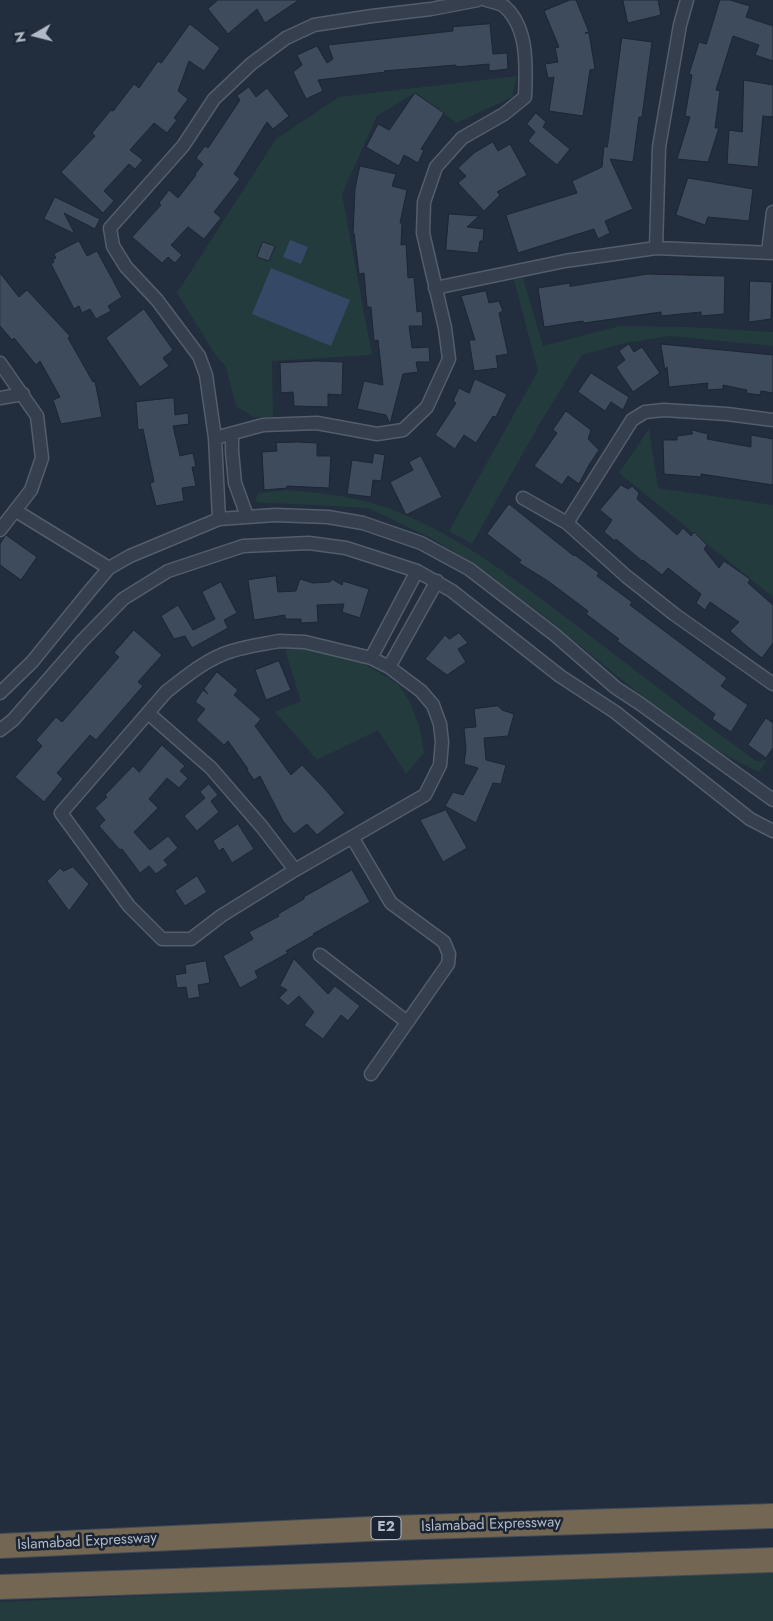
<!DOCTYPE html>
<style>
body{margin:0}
#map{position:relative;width:773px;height:1621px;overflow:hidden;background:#222d3d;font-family:Jost,sans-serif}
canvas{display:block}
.north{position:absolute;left:10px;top:10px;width:50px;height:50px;-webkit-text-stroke:4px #1b2432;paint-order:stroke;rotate:262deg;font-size:14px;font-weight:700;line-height:20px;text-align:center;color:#b2bac8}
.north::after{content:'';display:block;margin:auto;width:18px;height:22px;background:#b2bac8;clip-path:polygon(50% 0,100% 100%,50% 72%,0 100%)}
</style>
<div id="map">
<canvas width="773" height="1621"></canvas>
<div class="north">N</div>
</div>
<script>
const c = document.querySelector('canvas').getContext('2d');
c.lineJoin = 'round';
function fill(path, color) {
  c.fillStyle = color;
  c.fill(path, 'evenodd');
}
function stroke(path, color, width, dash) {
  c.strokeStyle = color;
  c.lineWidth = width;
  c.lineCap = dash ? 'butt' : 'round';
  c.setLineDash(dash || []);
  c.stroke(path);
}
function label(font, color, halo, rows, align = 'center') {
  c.font = font + ' Jost,sans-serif';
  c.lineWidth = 5;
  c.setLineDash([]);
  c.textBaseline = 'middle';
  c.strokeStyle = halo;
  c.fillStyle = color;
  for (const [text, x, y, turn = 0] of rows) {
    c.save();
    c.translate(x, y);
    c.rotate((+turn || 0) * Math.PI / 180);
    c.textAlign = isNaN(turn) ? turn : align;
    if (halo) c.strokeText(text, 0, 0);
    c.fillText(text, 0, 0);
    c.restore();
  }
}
const green = new Path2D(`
 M 517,76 L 512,97 L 457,123 L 415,93 L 377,116 L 342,194 L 372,355 L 272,361 L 273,417 L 253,417 L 236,406 L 226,367 L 215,354 L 177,293 L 276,139 L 339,97 Z
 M 523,278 L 543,346 L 620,326 L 689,327 L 773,332 L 773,346 L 670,336 L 625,343 L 582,355 L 540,423 L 472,544 L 449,531 L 538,371 L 514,280 Z
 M 649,429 L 658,488 L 773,505 L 773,597 L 619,473 Z
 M 286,490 C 315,492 351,496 379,505 C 451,529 512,577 572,622 C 634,669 694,716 756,761 L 767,760 L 759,772 L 707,746 L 617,676 L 544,616 L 477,567 L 433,539 L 368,508 L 255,502 L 258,493 Z
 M 303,648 L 358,660 L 398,684 L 409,700 L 420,729 L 424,753 L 406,774 L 378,730 L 317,760 L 275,712 L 301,701 L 285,650 Z
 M 773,1567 L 773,1621 L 0,1621 L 0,1602 Z`);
const water = new Path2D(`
 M 290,240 L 308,247 L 301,264 L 283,257 Z
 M 271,268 L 350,300 L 331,346 L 252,314 Z`);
const building = new Path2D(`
 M 218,0 L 299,0 L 265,23 L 257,9 L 228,34 L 208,9 Z
 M 570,0 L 576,0 L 589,32 L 585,33 L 589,33 L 595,69 L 590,70 L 583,116 L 549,111 L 554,77 L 548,78 L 545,64 L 558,62 L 555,48 L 559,47 L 544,11 Z
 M 623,0 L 658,0 L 661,15 L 628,23 Z
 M 720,0 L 730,0 L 750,6 L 746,17 L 773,26 L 773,61 L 755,55 L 759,45 L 733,36 L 716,90 L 720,91 L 715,128 L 719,128 L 708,162 L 677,159 L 690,117 L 685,116 L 692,75 L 689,74 L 699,42 L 706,44 Z
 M 190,24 L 220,48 L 204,71 L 189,61 L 178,91 L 188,99 L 174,118 L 177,120 L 167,133 L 154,123 L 130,150 L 143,160 L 135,169 L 129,164 L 104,191 L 114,201 L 103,213 L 61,172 L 95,136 L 92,133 L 111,110 L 113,111 L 134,84 L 139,88 L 158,61 L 161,63 Z
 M 490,24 L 493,54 L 507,53 L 508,69 L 489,71 L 489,64 L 456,67 L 456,65 L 384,71 L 386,72 L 318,80 L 323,91 L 306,99 L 293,72 L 302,65 L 297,55 L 317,46 L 327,63 L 333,59 L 328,45 L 453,31 L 453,27 Z
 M 622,38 L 652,42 L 642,117 L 639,117 L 633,162 L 610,159 L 633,209 L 605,221 L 610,233 L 598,239 L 594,229 L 518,253 L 506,215 L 577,193 L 572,181 L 602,167 L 604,146 L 607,147 Z
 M 744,80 L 773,85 L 773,117 L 763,116 L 758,167 L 727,164 L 729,130 L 742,132 Z
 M 249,87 L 256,97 L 267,88 L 289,116 L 273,129 L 267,122 L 234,174 L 240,179 L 214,212 L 221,218 L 204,239 L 188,227 L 171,245 L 182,255 L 175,263 L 168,257 L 162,263 L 132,237 L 161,205 L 159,203 L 169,190 L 178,198 L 196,175 L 195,174 L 203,164 L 196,158 L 205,146 L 208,148 L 240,100 L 237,96 Z
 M 415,93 L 444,113 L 421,149 L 424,150 L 418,163 L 404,155 L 399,166 L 366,147 L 378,124 L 389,130 Z
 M 536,113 L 546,122 L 543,127 L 570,149 L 557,165 L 528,141 L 535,132 L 527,124 Z
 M 493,142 L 498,151 L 510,144 L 527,175 L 497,192 L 500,195 L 484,211 L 458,183 L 466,176 L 458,168 L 474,153 Z
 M 360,166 L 396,174 L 392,186 L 407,190 L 400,223 L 402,223 L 401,245 L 406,244 L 408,278 L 414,277 L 417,312 L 422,311 L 423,326 L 409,326 L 412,348 L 429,347 L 430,362 L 416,362 L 418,372 L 403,374 L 390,424 L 386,415 L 357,409 L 364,381 L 383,385 L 378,340 L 374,341 L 371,307 L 367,307 L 364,273 L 359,274 L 354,233 L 353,233 L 355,189 Z
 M 688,178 L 753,189 L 749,221 L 708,217 L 705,225 L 676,215 Z
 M 55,197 L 100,219 L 95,229 L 64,213 L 75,234 L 44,219 Z
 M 449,214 L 479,216 L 467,227 L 484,229 L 483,241 L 480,241 L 478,253 L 446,250 Z
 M 79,241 L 87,256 L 97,251 L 122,297 L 108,306 L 111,311 L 96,319 L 90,309 L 82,313 L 79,306 L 74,309 L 51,264 L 54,262 L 53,259 L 56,258 L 54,254 Z
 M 263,242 L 275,246 L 269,261 L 257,257 Z
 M 0,273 L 19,297 L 27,290 L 70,336 L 68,338 L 93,382 L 95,381 L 102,417 L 61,424 L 53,400 L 60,397 L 40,361 L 36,365 L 14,338 L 12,340 L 0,326 Z
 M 648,274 L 725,276 L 724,314 L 701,316 L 701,312 L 661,316 L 661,312 L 584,323 L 583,321 L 544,327 L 538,288 L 570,283 L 570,286 Z
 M 750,281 L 772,282 L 771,319 L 749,322 Z
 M 486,291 L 489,303 L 499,301 L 503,311 L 499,313 L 508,354 L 496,356 L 498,368 L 474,371 L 469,340 L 475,340 L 461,296 Z
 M 144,309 L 173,350 L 163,358 L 169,366 L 140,387 L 106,338 Z
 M 629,344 L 634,352 L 642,347 L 660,373 L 633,392 L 616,367 L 625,360 L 619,351 Z
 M 661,344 L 773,355 L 773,393 L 761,391 L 760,395 L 746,393 L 747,390 L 723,385 L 723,389 L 707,390 L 708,383 L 669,387 L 667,367 L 665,369 Z
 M 317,361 L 343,362 L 342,395 L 328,394 L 328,407 L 294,406 L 293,392 L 281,393 L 280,363 Z
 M 591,373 L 629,397 L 623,410 L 611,402 L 605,411 L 578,392 Z
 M 475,379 L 507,394 L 496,417 L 493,416 L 476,443 L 464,435 L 455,449 L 435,435 L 456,403 L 453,401 L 459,388 L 469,393 Z
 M 174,398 L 175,415 L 188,413 L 189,424 L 173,426 L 180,456 L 193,453 L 196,467 L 192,467 L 196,486 L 182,488 L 184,501 L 156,506 L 150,483 L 154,482 L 143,429 L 138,430 L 136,402 Z
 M 566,411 L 591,430 L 588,439 L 599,450 L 589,465 L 579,484 L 568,476 L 562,485 L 534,466 L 557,433 L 553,430 Z
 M 692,430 L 708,434 L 707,439 L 751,447 L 751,435 L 773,439 L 773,485 L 701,474 L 701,477 L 664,474 L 663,440 L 677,440 L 677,436 L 692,434 Z
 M 297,442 L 317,443 L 317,456 L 331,456 L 329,488 L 287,486 L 287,488 L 264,490 L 262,452 L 277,451 L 276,443 Z
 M 374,453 L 385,455 L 381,481 L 373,480 L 371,497 L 347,494 L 352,460 L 372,463 Z
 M 421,456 L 442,497 L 406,515 L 390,482 L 413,470 L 409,462 Z
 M 621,485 L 628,489 L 632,486 L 639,493 L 637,499 L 677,535 L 683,528 L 691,536 L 694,532 L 707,545 L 704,549 L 719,568 L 724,561 L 750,579 L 748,583 L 773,605 L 773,643 L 762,658 L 749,648 L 730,631 L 739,622 L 710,602 L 705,610 L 696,603 L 701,594 L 668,568 L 662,575 L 643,560 L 642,561 L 616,539 L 615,541 L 604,532 L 612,520 L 600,510 Z
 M 509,504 L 574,556 L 575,555 L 599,573 L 597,576 L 632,602 L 630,605 L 727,678 L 721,686 L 748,705 L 731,732 L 712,719 L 715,714 L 617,641 L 619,639 L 586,614 L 588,611 L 548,581 L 519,563 L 521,560 L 487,534 Z
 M 6,535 L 37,557 L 21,580 L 0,565 L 0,544 Z
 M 276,576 L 278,592 L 296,591 L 300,579 L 313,583 L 330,582 L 332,579 L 342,585 L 343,581 L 369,589 L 360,618 L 342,612 L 344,604 L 317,605 L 318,622 L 301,623 L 301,619 L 285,619 L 285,615 L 254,620 L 248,580 Z
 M 221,582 L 237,613 L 224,620 L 228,628 L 192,648 L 185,636 L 174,639 L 161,616 L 178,605 L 193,630 L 215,619 L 202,592 Z
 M 134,630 L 162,655 L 138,682 L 143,686 L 123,709 L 96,740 L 90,735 L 57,773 L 63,779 L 44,802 L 15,777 L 42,746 L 36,740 L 56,717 L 62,722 L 119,657 L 114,653 Z
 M 459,633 L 468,643 L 458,649 L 466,662 L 447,675 L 425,659 L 445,635 L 449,639 Z
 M 279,661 L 291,690 L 266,700 L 255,670 Z
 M 217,672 L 238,690 L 234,695 L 261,719 L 255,726 L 291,775 L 302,765 L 324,788 L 345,813 L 317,835 L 307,824 L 294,834 L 283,821 L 260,776 L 254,780 L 247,770 L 248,769 L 228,741 L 224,745 L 196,720 L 205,709 L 195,702 L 203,690 L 208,694 L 204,689 Z
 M 498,706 L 502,710 L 514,714 L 508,736 L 484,738 L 486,760 L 506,765 L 501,784 L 493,783 L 476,823 L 445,806 L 453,792 L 463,795 L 478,768 L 464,764 L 466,749 L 464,728 L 476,727 L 474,709 Z
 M 766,718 L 773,723 L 773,748 L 766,758 L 748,745 Z
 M 162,745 L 185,766 L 180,771 L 188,778 L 179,788 L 167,778 L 149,799 L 158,808 L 134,832 L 150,850 L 168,836 L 178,848 L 164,860 L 168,865 L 156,874 L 149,866 L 140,873 L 122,849 L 120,850 L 99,826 L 105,820 L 95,808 L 107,797 L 105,795 L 133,766 L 139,772 Z
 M 209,784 L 218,795 L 211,801 L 219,812 L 197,831 L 184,816 L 205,798 L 200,792 Z
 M 446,810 L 467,848 L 443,862 L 420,820 Z
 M 238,824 L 254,849 L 232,863 L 223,848 L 219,851 L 213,841 Z
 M 73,867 L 89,884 L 69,911 L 47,881 L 60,868 L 63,871 Z
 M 352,870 L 370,902 L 313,934 L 314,935 L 286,951 L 288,953 L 255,971 L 258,978 L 240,988 L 223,956 L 253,939 L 249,932 L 279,916 L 278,914 L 304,899 L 304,897 Z
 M 197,876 L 207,892 L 185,906 L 175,891 Z
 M 294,959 L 328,994 L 335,986 L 360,1006 L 348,1021 L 341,1015 L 323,1039 L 304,1025 L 314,1012 L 299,996 L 288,1006 L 279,998 L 287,990 L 280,986 Z
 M 206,961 L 210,983 L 198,985 L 200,997 L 188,999 L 186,987 L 177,988 L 175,975 L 186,973 L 185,965 Z`);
const street = new Path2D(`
 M 478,0 L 431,9 L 372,16 L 314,25 L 286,38 L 251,64 L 214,99 L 183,146 L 110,228 L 113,246 L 126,267 L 157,300 L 199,356 L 206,375 L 215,438 L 263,425 L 317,423 L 377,434 L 403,430 L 427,407 L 449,359 L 445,328 L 423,233 L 424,202 L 436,167 L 462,138 L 504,114 L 525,97 C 526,68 529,29 505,7 C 501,3 492,2 486,0
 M 656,248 L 659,147 L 680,25 L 687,0
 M 768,252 L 773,212
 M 435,288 L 565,261 L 656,248 L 773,253
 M 0,363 L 37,416 L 42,458 L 31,490 L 0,530
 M 0,398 L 23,394
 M 773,420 L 727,414 L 664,410 L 645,412 L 632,420 L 567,523 L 626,576 L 674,614 L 773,684
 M 232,434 L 232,451 L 235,483 L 247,516
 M 215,438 L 219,519
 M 523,498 L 567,523
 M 16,511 L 109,568
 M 279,641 L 305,642 L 371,658 L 389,667 L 421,691 L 433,705 L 440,724 L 442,742 L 440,765 L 425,795 L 295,870 L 221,916 L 191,939 L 162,939 L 129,906 L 61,813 L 166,692 C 186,676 208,658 232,651 C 247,646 263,644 279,641 Z
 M 371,658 L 417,571
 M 389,667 L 437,581
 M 0,693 L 32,662 L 88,593 L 109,568 L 130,556 L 219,519 L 275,515 L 328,517 L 363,523 L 421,543 L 469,569 L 555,635 L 616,688 L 639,703 L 773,800
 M 148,713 L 211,768 L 262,827 L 295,870
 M 0,730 L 13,720 L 82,641 L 123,599 L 168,571 L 243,546 L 309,543 L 346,548 L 417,571 L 452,591 L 560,676 L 615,712 L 750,819 L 773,831
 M 352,837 L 391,903 L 444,942 L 449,954 L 448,964 L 371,1074
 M 320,955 L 407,1022`);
const highway = new Path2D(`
 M 0,1546 L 391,1528 L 773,1516
 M 0,1587 L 773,1560`);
const shields = [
 [386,1528,30]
];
const shieldNames = [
 ["E2",386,1528]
];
const streetNames = [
 ["Islamabad Expressway",491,1525,-2],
 ["Islamabad Expressway",87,1542,-3]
];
fill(green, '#243b3e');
fill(water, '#354865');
fill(building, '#3e4b5c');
stroke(building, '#1d2634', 1);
stroke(street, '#545d6b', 15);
stroke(highway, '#414a58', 26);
stroke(street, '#363f4d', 12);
stroke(highway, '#736753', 24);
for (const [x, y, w] of shields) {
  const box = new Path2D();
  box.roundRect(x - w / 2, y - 11.5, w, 23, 4);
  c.fillStyle = '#1b2432';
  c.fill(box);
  stroke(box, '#b2bac8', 1);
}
label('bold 14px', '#b2bac8', null, shieldNames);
label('15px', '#b2bac8', '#1b2432', streetNames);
</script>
